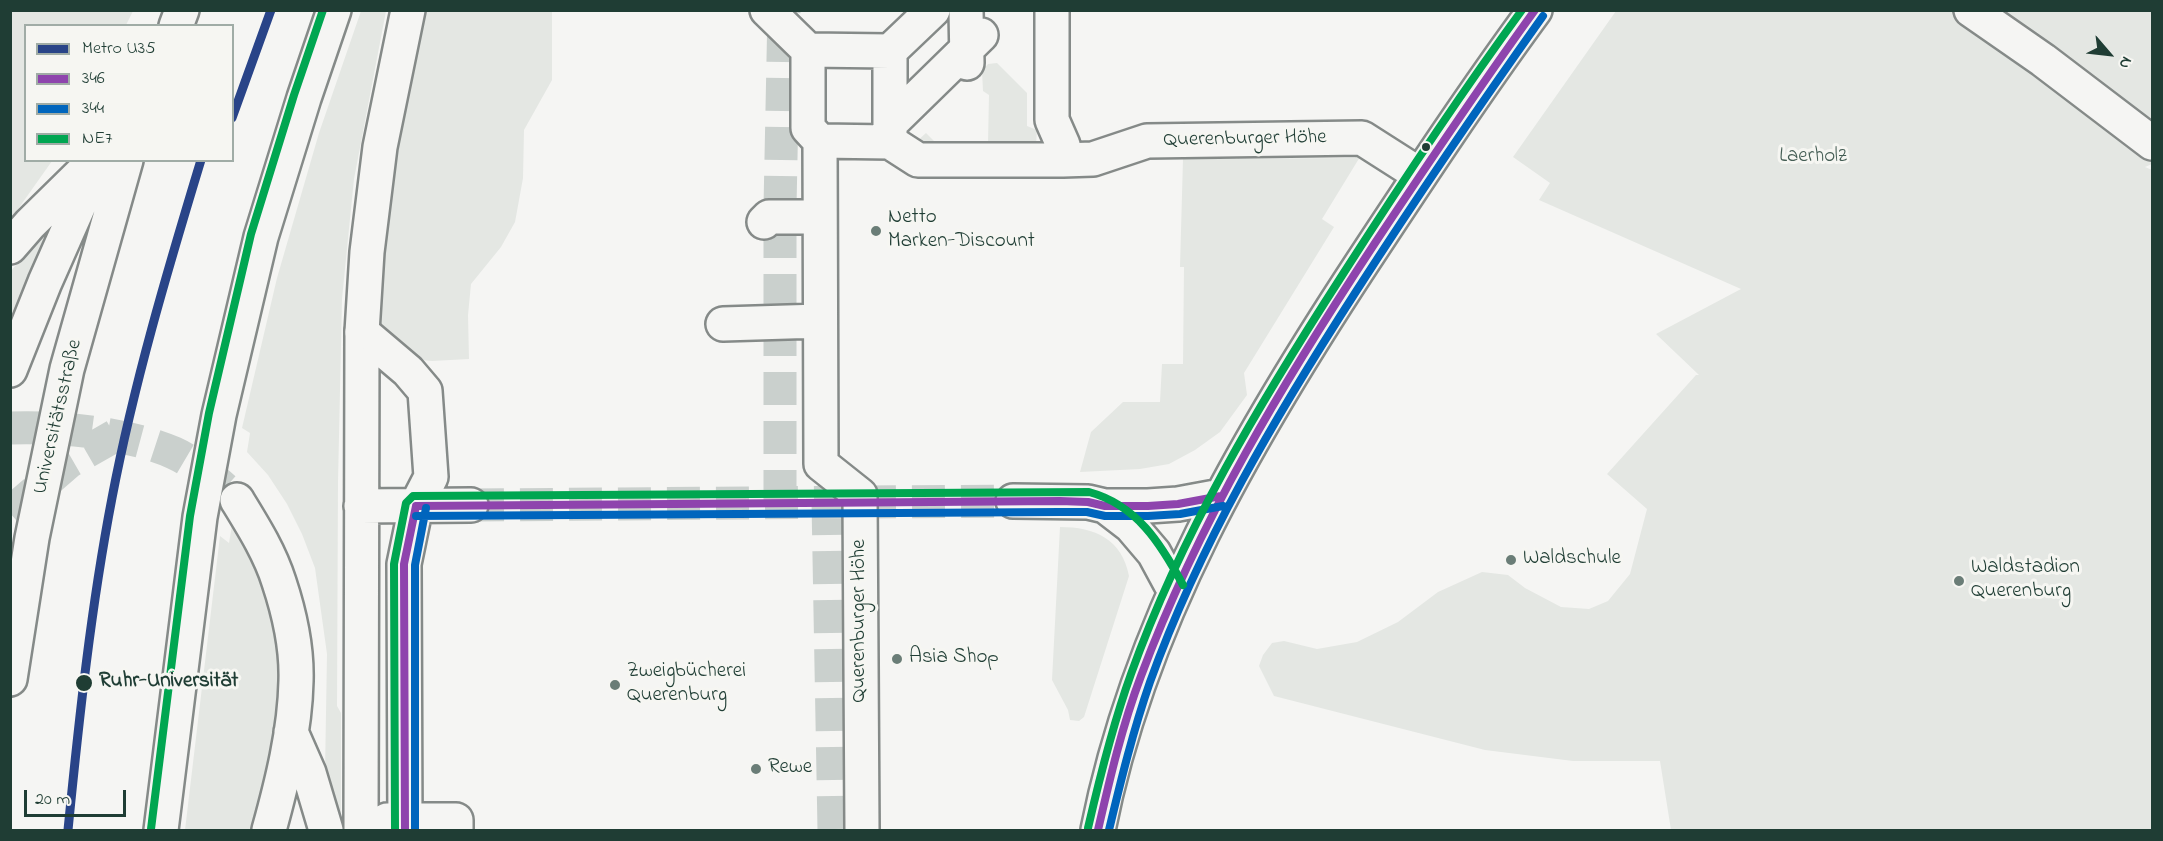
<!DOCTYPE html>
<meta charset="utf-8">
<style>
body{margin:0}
#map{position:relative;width:2163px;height:841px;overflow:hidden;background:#f5f5f3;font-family:"Indie Flower",sans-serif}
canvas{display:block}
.frame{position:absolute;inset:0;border:12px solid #1f3d34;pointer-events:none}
.legend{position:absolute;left:24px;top:24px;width:210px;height:138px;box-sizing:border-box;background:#f6f6f2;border:2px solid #a0aca6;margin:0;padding:8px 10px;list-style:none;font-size:18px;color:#1f3d34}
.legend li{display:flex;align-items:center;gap:12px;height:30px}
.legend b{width:30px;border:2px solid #a0aca6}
.north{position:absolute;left:2079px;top:24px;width:60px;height:60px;-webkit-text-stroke:4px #f6f6f2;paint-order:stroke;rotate:118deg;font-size:16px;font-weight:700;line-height:24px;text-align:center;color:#1f3d34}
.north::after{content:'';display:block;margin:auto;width:21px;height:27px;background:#1f3d34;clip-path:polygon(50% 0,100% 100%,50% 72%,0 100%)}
.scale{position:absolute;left:24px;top:790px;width:102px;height:27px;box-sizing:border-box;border:3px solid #1f3d34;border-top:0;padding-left:8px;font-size:18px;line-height:21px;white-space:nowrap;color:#1f3d34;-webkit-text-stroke:4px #f6f6f2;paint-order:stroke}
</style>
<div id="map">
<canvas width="2163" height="841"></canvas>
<div class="frame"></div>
<ul class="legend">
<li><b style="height:8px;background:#294488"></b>Metro U35</li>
<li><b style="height:8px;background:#8e44ad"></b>346</li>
<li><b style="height:8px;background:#0065bd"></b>344</li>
<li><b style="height:8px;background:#00a651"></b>NE7</li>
</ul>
<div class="north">N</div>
<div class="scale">20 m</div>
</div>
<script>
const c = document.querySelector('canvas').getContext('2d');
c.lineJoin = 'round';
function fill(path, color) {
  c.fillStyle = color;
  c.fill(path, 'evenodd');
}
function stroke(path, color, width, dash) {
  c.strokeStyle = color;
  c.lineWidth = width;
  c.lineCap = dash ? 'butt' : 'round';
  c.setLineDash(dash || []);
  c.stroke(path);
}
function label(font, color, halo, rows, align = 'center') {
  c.font = font + ' "Indie Flower",sans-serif';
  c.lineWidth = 6;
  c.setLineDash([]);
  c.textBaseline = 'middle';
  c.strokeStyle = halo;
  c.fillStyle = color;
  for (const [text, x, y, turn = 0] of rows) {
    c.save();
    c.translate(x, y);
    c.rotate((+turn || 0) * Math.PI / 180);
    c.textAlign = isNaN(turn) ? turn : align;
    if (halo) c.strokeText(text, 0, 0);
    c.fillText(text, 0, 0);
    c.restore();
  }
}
const green = new Path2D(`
 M 11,10 L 133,11 L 126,25 L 26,26 L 26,160 L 52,161 L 11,219 Z
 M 361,11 L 386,11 L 354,179 L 342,299 L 338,482 L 337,706 L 341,713 L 341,830 L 325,772 L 327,654 L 315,568 L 302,534 L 287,504 L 268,475 L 247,452 L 250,433 L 242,428 L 277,278 L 319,133 Z
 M 419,11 L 552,11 L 552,80 L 524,130 L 523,178 L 515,222 L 501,247 L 471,284 L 468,315 L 469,359 L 432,361 L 421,360 L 410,356 L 384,334 L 376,319 L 385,220 L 398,120 Z
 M 1616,11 L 2152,11 L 2152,164 L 2145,167 L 2152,170 L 2152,830 L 1671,830 L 1660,761 L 1573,761 L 1485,750 L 1274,696 L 1259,666 L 1263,655 L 1272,643 L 1284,641 L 1317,649 L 1357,642 L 1398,622 L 1438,592 L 1482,572 L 1508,575 L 1525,588 L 1561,607 L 1589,609 L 1608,601 L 1630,574 L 1647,509 L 1607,474 L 1696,375 L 1699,375 L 1656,334 L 1741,289 L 1539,200 L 1550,183 L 1513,157 Z
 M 997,63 L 1027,93 L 1027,126 L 1037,130 L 1036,145 L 922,150 L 915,143 L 926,133 L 937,144 L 988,143 L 989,95 L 983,91 L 982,71 L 988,64 Z
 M 1360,151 L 1363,152 L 1322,219 L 1334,227 L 1244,373 L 1247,395 L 1220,432 L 1195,450 L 1169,464 L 1140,469 L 1080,472 L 1091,432 L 1123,402 L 1160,402 L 1162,364 L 1183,364 L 1184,267 L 1180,267 L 1183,159 L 1355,158 Z
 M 42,233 L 47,235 L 11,326 L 11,271 Z
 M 233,519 L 272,593 L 283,683 L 258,830 L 185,830 L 220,536 L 229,543 Z
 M 1060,527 C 1095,527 1122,539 1129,576 L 1084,717 L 1079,721 L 1070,720 L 1068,710 L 1052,680 Z`);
const minorTunnel = new Path2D(`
 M 10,428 C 60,426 128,433 174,453 C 196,463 220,484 237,500
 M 828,502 L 834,830
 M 780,503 L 780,207 L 784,10
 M 471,505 L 1013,501
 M 10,513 L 69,462 L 116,435`);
const minor = new Path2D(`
 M 767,10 L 808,50 L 890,51
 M 966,10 L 967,63
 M 1052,10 L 1052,120 L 1063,145 L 1063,160
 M 1971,10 L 2043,60 L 2152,143
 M 808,50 L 808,128 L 820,141
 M 890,124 L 981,35
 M 890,142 L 890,51 L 933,10
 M 764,222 L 769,217 L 820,217
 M 723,324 L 820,321
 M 362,332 L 408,371 L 425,391 L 431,477 L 416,506 L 404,564 L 405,830
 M 237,500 C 253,526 270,553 279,582 C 289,612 297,649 296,681 C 295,731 282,783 269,830
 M 1013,501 L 1088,502 L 1105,506 L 1148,506 L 1178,504 L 1221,496
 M 361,506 L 471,505
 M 1105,506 L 1131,526 L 1154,553 L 1174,590
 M 291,732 L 309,773 L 326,830
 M 383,824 L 387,820 L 456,820 L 456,830
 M 361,830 L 362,332
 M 862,830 L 860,495 L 821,464 L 820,141 L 890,142 L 918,160 L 1063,160 L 1093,159 L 1147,141 L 1362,138 L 1420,175
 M 1098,830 C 1139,622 1247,438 1362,263 C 1418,178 1474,93 1535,10`);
const highway = new Path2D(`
 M 176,26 L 182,10
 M 10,247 L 30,224 L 88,167
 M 362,332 L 367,252 L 380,147 L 408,10
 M 10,370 L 45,282 L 99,160
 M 10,679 L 32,538 L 67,369 L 126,160
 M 161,830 L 200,517 L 219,415 L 261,237 L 304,98 L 334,10`);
const bus1 = new Path2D(`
 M 416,506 L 1060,501 L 1088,502 L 1105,506 L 1148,506 L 1178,504 L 1221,496
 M 405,830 L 404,564 L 416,506
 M 1098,830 C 1110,778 1122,726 1141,676 C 1199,521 1284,381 1375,243 C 1427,165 1479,87 1535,10`);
const bus2 = new Path2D(`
 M 416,516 L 1060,512 L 1087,512 L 1105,516 L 1148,516 L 1180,514 L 1223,506
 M 415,830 L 415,565 L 426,508
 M 1109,830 C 1121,780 1133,731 1150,682 C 1200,543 1277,414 1357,290 C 1417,197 1479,106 1543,16`);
const bus3 = new Path2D(`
 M 1088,828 C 1100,776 1113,724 1131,674 C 1182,532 1261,401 1343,274 C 1400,185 1459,96 1522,10
 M 151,829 L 190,516 L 209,413 L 251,234 L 294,95 L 323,10
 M 395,830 L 394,564 L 406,503 L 413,496 L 1089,492 C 1137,505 1161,544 1183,585`);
const metro1 = new Path2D(`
 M 232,118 L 271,10
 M 68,830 C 79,719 91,607 112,498 C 134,383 167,272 201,160`);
const markers = [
 [1426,147,5,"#1f3d34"],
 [876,231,6,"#6a7d77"],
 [1511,560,6,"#6a7d77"],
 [1959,581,6,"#6a7d77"],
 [897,659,6,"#6a7d77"],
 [84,683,9,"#1f3d34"],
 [615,685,6,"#6a7d77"],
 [756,769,6,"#6a7d77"]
];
const streetNames = [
 ["Querenburger Höhe",1245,140,-1],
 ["Universitätsstraße",59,417,-77],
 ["Querenburger Höhe",861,621,-90]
];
const parkNames = [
 ["Laerholz",1813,158]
];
const poiNames = [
 ["Netto",888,219],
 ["Marken-Discount",888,243],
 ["Waldschule",1523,560],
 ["Waldstadion",1971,569],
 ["Querenburg",1971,593],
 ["Asia Shop",909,659],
 ["Zweigbücherei",627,673],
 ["Querenburg",627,697],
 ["Rewe",768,769]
];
const stopNames = [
 ["Ruhr-Universität",99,683]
];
fill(green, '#e4e7e3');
stroke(minorTunnel, '#cad0cd', 33, [33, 16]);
stroke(minor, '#858a88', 38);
stroke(highway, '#858a88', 38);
stroke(minor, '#f5f5f3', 33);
stroke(highway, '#f5f5f3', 33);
stroke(bus1, '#8e44ad', 8);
stroke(bus2, '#0065bd', 8);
stroke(bus3, '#00a651', 8);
stroke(metro1, '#294488', 9);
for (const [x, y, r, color] of markers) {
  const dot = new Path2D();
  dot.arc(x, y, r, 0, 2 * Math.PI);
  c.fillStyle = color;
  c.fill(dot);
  stroke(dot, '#f6f6f2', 2);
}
label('21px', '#1f3d34', '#f6f6f2', streetNames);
label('21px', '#445d54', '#f6f6f2', parkNames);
label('21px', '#1f3d34', '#f6f6f2', poiNames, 'left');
label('bold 21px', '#1f3d34', '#f6f6f2', stopNames, 'left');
</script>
